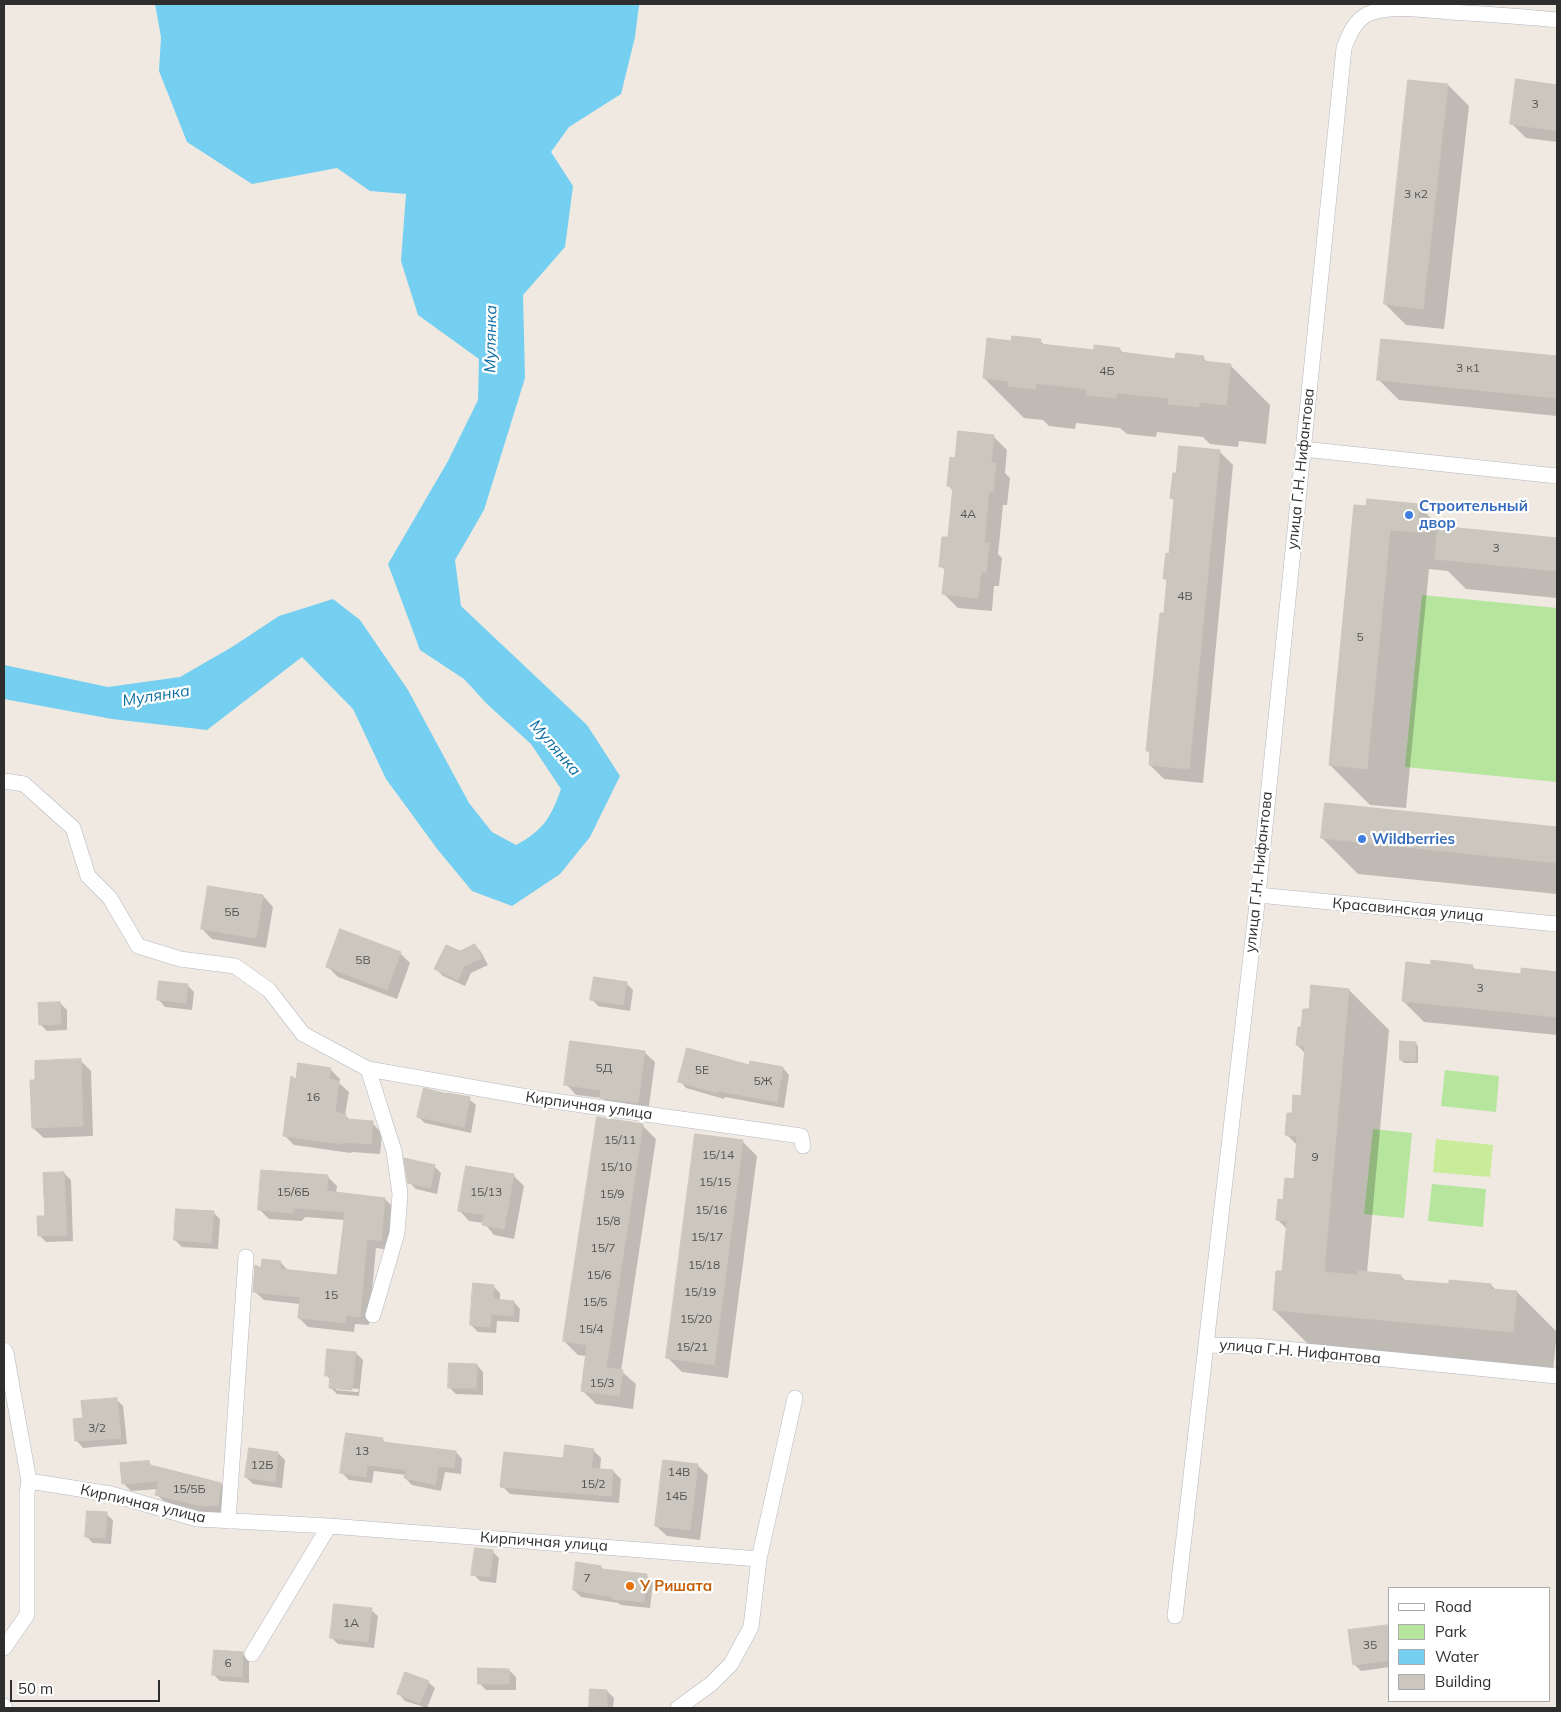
<!DOCTYPE html>
<meta charset="utf-8">
<style>
body{margin:0}
#map{position:relative;width:1561px;height:1712px;overflow:hidden;background:#efe9e1;font-family:Mulish,sans-serif}
canvas{display:block}
.frame{position:absolute;inset:0;border:5px solid #2e2e2e;pointer-events:none}
.legend{position:absolute;left:1388px;top:1587px;width:162px;height:115px;box-sizing:border-box;background:#fff;border:1px solid #ababab;margin:0;padding:6px 9px;list-style:none;font-size:15px;color:#2e2e2e}
.legend li{display:flex;align-items:center;gap:10px;height:25px}
.legend b{width:25px;border:1px solid #ababab}
.scale{position:absolute;left:10px;top:1680px;width:150px;height:22px;box-sizing:border-box;border:2px solid #2e2e2e;border-top:0;padding-left:6px;font-size:15px;line-height:18px;white-space:nowrap;color:#2e2e2e;-webkit-text-stroke:4px #fff;paint-order:stroke}
</style>
<div id="map">
<canvas width="1561" height="1712"></canvas>
<div class="frame"></div>
<ul class="legend">
<li><b style="height:6px;background:#fff"></b>Road</li>
<li><b style="height:14px;background:#b6e59e"></b>Park</li>
<li><b style="height:14px;background:#75cff0"></b>Water</li>
<li><b style="height:14px;background:#cbc7bf"></b>Building</li>
</ul>
<div class="scale">50 m</div>
</div>
<script>
const c = document.querySelector('canvas').getContext('2d');
c.lineJoin = 'round';
function fill(path, color) {
  c.fillStyle = color;
  c.fill(path, 'evenodd');
}
function stroke(path, color, width, dash) {
  c.strokeStyle = color;
  c.lineWidth = width;
  c.lineCap = dash ? 'butt' : 'round';
  c.setLineDash(dash || []);
  c.stroke(path);
}
function label(font, color, halo, rows, align = 'center') {
  c.font = font + ' Mulish,sans-serif';
  c.lineWidth = 4.5;
  c.setLineDash([]);
  c.textBaseline = 'middle';
  c.strokeStyle = halo;
  c.fillStyle = color;
  for (const [text, x, y, turn = 0] of rows) {
    c.save();
    c.translate(x, y);
    c.rotate((+turn || 0) * Math.PI / 180);
    c.textAlign = isNaN(turn) ? turn : align;
    if (halo) c.strokeText(text, 0, 0);
    c.fillText(text, 0, 0);
    c.restore();
  }
}
const green = new Path2D(`
 M 1422,595 L 1557,608 L 1557,782 L 1405,767 Z
 M 1445,1070 L 1499,1076 L 1496,1112 L 1441,1106 Z
 M 1373,1129 L 1412,1133 L 1404,1218 L 1364,1214 Z
 M 1432,1184 L 1486,1189 L 1483,1227 L 1428,1221 Z`);
const pitch = new Path2D(`
 M 1436,1139 L 1493,1145 L 1490,1177 L 1433,1172 Z`);
const water = new Path2D(`
 M 155,4 L 639,4 L 639,5 L 635,37 L 621,94 L 569,127 L 551,152 L 573,186 L 565,247 L 523,295 L 525,378 L 484,510 L 455,560 L 461,606 L 587,725 L 620,776 L 590,837 L 560,874 L 512,906 L 472,891 L 438,850 L 386,779 L 353,709 L 302,657 L 207,730 L 112,719 L 4,699 L 4,665 L 108,687 L 180,677 L 232,647 L 279,616 L 333,599 L 360,620 L 408,690 L 469,803 L 492,832 L 516,845 C 544,830 551,817 561,789 L 531,744 L 487,704 L 464,679 L 420,650 L 388,564 L 448,461 L 478,400 L 479,359 L 418,315 L 401,261 L 406,194 L 370,191 L 337,168 L 252,184 L 187,142 L 159,71 L 161,37 Z`);
const shadow = new Path2D(`
 M 1517,80 L 1557,86 L 1557,142 L 1526,138 L 1512,124 Z
 M 1448,85 L 1469,106 L 1444,329 L 1406,325 L 1385,304 Z
 M 1382,340 L 1557,358 L 1557,416 L 1399,400 L 1378,379 Z
 M 1040,341 L 1046,346 L 1095,352 L 1119,349 L 1125,354 L 1176,360 L 1203,358 L 1209,363 L 1230,365 L 1270,405 L 1266,444 L 1239,441 L 1238,447 L 1210,444 L 1203,437 L 1157,432 L 1156,437 L 1127,434 L 1120,428 L 1076,423 L 1075,429 L 1049,426 L 1043,420 L 1024,418 L 984,378 L 1013,343 Z
 M 993,436 L 1007,450 L 1005,473 L 1010,478 L 1007,505 L 1003,505 L 998,554 L 1002,558 L 999,586 L 994,586 L 992,611 L 958,608 L 944,594 L 946,571 L 941,566 L 949,538 L 953,491 L 949,486 L 956,459 Z
 M 1219,451 L 1233,465 L 1203,783 L 1164,779 L 1150,765 L 1151,754 L 1147,750 L 1165,615 L 1168,581 L 1165,578 L 1170,555 L 1175,502 L 1172,498 Z
 M 1419,506 L 1440,527 L 1557,539 L 1557,598 L 1466,589 L 1448,571 L 1429,569 L 1406,808 L 1370,805 L 1330,765 L 1367,507 Z
 M 1555,828 L 1557,831 L 1557,894 L 1358,874 L 1322,838 Z
 M 263,896 L 273,907 L 266,948 L 212,939 L 202,929 Z
 M 475,945 L 481,952 L 488,965 L 471,973 L 465,986 L 443,976 L 436,969 L 460,952 Z
 M 400,953 L 410,963 L 397,999 L 338,977 L 328,967 Z
 M 1432,966 L 1472,966 L 1477,971 L 1522,976 L 1522,970 L 1557,973 L 1557,1035 L 1424,1022 L 1403,1001 Z
 M 626,983 L 633,990 L 630,1011 L 598,1006 L 592,999 Z
 M 187,985 L 194,992 L 192,1010 L 165,1007 L 159,1000 Z
 M 1349,990 L 1389,1030 L 1367,1273 L 1401,1276 L 1407,1282 L 1450,1286 L 1491,1285 L 1496,1290 L 1517,1292 L 1557,1332 L 1553,1371 L 1314,1350 L 1274,1310 L 1284,1273 L 1287,1229 L 1278,1220 L 1295,1180 L 1298,1146 L 1286,1134 L 1293,1115 L 1302,1097 L 1306,1054 L 1297,1045 L 1310,1010 Z
 M 60,1003 L 67,1010 L 67,1030 L 47,1031 L 40,1024 Z
 M 1415,1043 L 1418,1046 L 1418,1063 L 1404,1063 L 1401,1060 Z
 M 644,1052 L 655,1062 L 648,1113 L 612,1108 L 602,1098 L 576,1095 L 566,1084 Z
 M 80,1060 L 91,1071 L 93,1136 L 44,1138 L 33,1128 Z
 M 750,1067 L 783,1068 L 789,1075 L 784,1108 L 725,1097 L 724,1099 L 686,1088 L 680,1081 Z
 M 330,1069 L 340,1079 L 339,1083 L 349,1092 L 345,1115 L 351,1121 L 372,1123 L 382,1133 L 380,1154 L 352,1152 L 351,1153 L 294,1145 L 284,1135 L 297,1082 Z
 M 469,1099 L 476,1105 L 471,1133 L 425,1123 L 418,1117 Z
 M 642,1125 L 656,1139 L 621,1371 L 636,1384 L 633,1409 L 596,1404 L 582,1390 L 587,1356 L 578,1355 L 564,1341 Z
 M 697,1135 L 743,1142 L 757,1156 L 728,1378 L 682,1372 L 668,1358 Z
 M 434,1166 L 441,1173 L 437,1194 L 416,1189 L 409,1182 Z
 M 64,1173 L 71,1180 L 73,1241 L 46,1242 L 39,1235 Z
 M 513,1175 L 524,1186 L 514,1239 L 494,1235 L 484,1223 L 469,1221 L 459,1210 Z
 M 328,1177 L 337,1186 L 336,1193 L 385,1199 L 394,1208 L 390,1250 L 376,1248 L 369,1325 L 355,1324 L 354,1332 L 308,1327 L 299,1318 L 300,1304 L 264,1300 L 254,1291 L 262,1270 L 280,1262 L 290,1272 L 338,1276 L 345,1220 L 305,1217 L 302,1221 L 269,1219 L 259,1209 Z
 M 213,1212 L 220,1219 L 218,1249 L 182,1247 L 175,1240 Z
 M 493,1286 L 500,1293 L 500,1301 L 514,1302 L 520,1309 L 519,1322 L 497,1321 L 496,1333 L 478,1332 L 471,1325 Z
 M 1557,1289 L 1557,1308 L 1556,1306 Z
 M 356,1353 L 363,1360 L 359,1396 L 337,1394 L 330,1387 L 331,1380 L 326,1375 ZM 336,1387 L 359,1389 L 358,1392 L 336,1390 Z
 M 477,1365 L 483,1372 L 483,1395 L 456,1394 L 449,1387 Z
 M 117,1400 L 123,1406 L 127,1444 L 83,1448 L 77,1441 L 84,1420 Z
 M 382,1439 L 387,1444 L 456,1452 L 462,1459 L 461,1474 L 445,1472 L 441,1491 L 412,1485 L 405,1478 L 406,1475 L 374,1471 L 372,1483 L 349,1480 L 342,1473 Z
 M 593,1450 L 601,1458 L 600,1470 L 613,1471 L 621,1479 L 619,1503 L 510,1494 L 502,1486 L 564,1459 Z
 M 278,1453 L 285,1460 L 282,1488 L 253,1484 L 246,1477 Z
 M 149,1463 L 154,1468 L 221,1484 L 228,1492 L 225,1513 L 211,1514 L 165,1502 L 157,1495 L 158,1489 L 131,1491 L 123,1483 Z
 M 697,1465 L 708,1475 L 700,1540 L 667,1536 L 656,1526 Z
 M 106,1514 L 113,1520 L 111,1544 L 93,1543 L 86,1536 Z
 M 492,1551 L 499,1558 L 496,1583 L 480,1581 L 473,1574 Z
 M 601,1567 L 604,1571 L 646,1575 L 653,1582 L 650,1608 L 621,1605 L 618,1603 L 581,1597 L 574,1590 Z
 M 371,1610 L 378,1616 L 374,1648 L 338,1644 L 331,1637 Z
 M 1390,1626 L 1390,1667 L 1361,1671 L 1354,1664 Z
 M 242,1653 L 249,1660 L 249,1683 L 220,1681 L 213,1674 Z
 M 509,1670 L 516,1677 L 516,1690 L 486,1690 L 479,1683 Z
 M 428,1682 L 435,1688 L 427,1708 L 405,1701 L 399,1694 Z
 M 591,1690 L 607,1691 L 614,1698 L 613,1708 L 591,1708 Z`);
const building = new Path2D(`
 M 1516,79 L 1557,85 L 1557,131 L 1510,124 Z
 M 1408,80 L 1448,84 L 1423,309 L 1384,304 Z
 M 1012,336 L 1041,339 L 1040,344 L 1094,350 L 1094,345 L 1120,348 L 1120,352 L 1175,359 L 1176,353 L 1204,356 L 1203,361 L 1231,364 L 1226,405 L 1199,402 L 1199,407 L 1168,404 L 1169,398 L 1117,393 L 1116,398 L 1086,395 L 1086,389 L 1036,383 L 1035,389 L 1008,386 L 1008,381 L 983,378 L 987,338 L 1011,341 Z
 M 1381,339 L 1557,356 L 1557,398 L 1377,380 Z
 M 958,431 L 994,435 L 991,463 L 996,463 L 993,492 L 989,491 L 984,543 L 989,543 L 986,573 L 981,572 L 978,598 L 942,594 L 945,567 L 939,567 L 942,537 L 948,537 L 953,487 L 947,486 L 950,457 L 955,458 Z
 M 1179,446 L 1220,450 L 1189,769 L 1149,765 L 1150,751 L 1146,751 L 1160,613 L 1164,613 L 1167,579 L 1163,579 L 1166,553 L 1169,554 L 1174,499 L 1170,498 L 1173,473 L 1176,473 Z
 M 1367,499 L 1419,504 L 1417,532 L 1390,530 L 1367,769 L 1329,765 L 1354,505 L 1366,506 Z
 M 1438,526 L 1557,538 L 1557,571 L 1435,559 Z
 M 1325,803 L 1557,827 L 1557,863 L 1321,838 Z
 M 208,886 L 263,895 L 256,938 L 201,929 Z
 M 340,929 L 401,952 L 387,990 L 326,967 Z
 M 475,944 L 482,958 L 464,966 L 458,980 L 434,969 L 446,945 L 460,951 Z
 M 1431,960 L 1473,965 L 1472,969 L 1521,974 L 1521,968 L 1557,972 L 1557,1017 L 1402,1001 L 1406,962 L 1431,965 Z
 M 594,977 L 627,982 L 623,1005 L 590,1000 Z
 M 159,981 L 188,984 L 186,1003 L 157,1000 Z
 M 1311,985 L 1349,989 L 1324,1272 L 1357,1275 L 1358,1271 L 1401,1275 L 1401,1280 L 1449,1284 L 1449,1280 L 1491,1284 L 1491,1289 L 1517,1291 L 1513,1332 L 1273,1310 L 1276,1271 L 1282,1271 L 1287,1221 L 1276,1220 L 1278,1199 L 1283,1200 L 1285,1178 L 1294,1179 L 1297,1136 L 1285,1135 L 1287,1113 L 1292,1113 L 1293,1095 L 1301,1096 L 1305,1046 L 1296,1045 L 1298,1027 L 1301,1027 L 1303,1009 L 1309,1009 Z
 M 60,1002 L 61,1024 L 39,1025 L 38,1003 Z
 M 570,1041 L 645,1051 L 638,1103 L 600,1098 L 601,1090 L 564,1085 Z
 M 1400,1041 L 1416,1042 L 1415,1061 L 1400,1060 Z
 M 687,1048 L 749,1065 L 750,1061 L 783,1067 L 777,1102 L 718,1091 L 717,1093 L 678,1082 Z
 M 81,1059 L 83,1126 L 32,1128 L 30,1080 L 35,1080 L 35,1061 Z
 M 298,1063 L 331,1068 L 329,1079 L 339,1081 L 335,1112 L 346,1114 L 345,1119 L 373,1121 L 371,1144 L 342,1142 L 342,1144 L 283,1136 L 291,1076 L 296,1079 Z
 M 424,1088 L 447,1094 L 447,1093 L 470,1097 L 464,1127 L 417,1117 Z
 M 597,1117 L 643,1124 L 606,1368 L 623,1370 L 619,1396 L 581,1391 L 587,1345 L 563,1341 Z
 M 695,1134 L 743,1140 L 714,1365 L 666,1358 Z
 M 404,1158 L 435,1165 L 430,1188 L 408,1183 Z
 M 466,1166 L 514,1174 L 504,1229 L 482,1225 L 484,1215 L 458,1211 Z
 M 261,1170 L 328,1175 L 327,1191 L 385,1198 L 381,1241 L 367,1239 L 360,1317 L 346,1315 L 345,1323 L 298,1318 L 300,1297 L 253,1292 L 255,1265 L 261,1268 L 262,1259 L 281,1261 L 280,1269 L 337,1275 L 345,1212 L 295,1208 L 293,1213 L 258,1210 Z
 M 64,1172 L 67,1235 L 38,1236 L 37,1216 L 45,1216 L 43,1173 Z
 M 176,1209 L 214,1211 L 211,1243 L 174,1240 Z
 M 473,1283 L 494,1285 L 493,1299 L 514,1301 L 513,1316 L 491,1314 L 490,1327 L 470,1325 Z
 M 327,1349 L 356,1352 L 352,1390 L 329,1388 L 330,1374 L 325,1376 Z
 M 449,1363 L 477,1364 L 476,1388 L 448,1388 Z
 M 117,1398 L 121,1438 L 75,1441 L 73,1419 L 83,1418 L 81,1401 Z
 M 346,1433 L 383,1438 L 382,1442 L 456,1451 L 454,1468 L 438,1466 L 435,1485 L 404,1478 L 406,1470 L 367,1465 L 366,1477 L 340,1473 Z
 M 565,1445 L 594,1449 L 591,1468 L 613,1470 L 611,1496 L 500,1487 L 504,1452 L 563,1458 Z
 M 249,1448 L 278,1452 L 275,1482 L 245,1477 Z
 M 663,1460 L 698,1464 L 690,1530 L 655,1526 Z
 M 149,1461 L 150,1465 L 221,1483 L 218,1505 L 202,1506 L 155,1495 L 159,1481 L 122,1484 L 120,1463 Z
 M 87,1511 L 107,1512 L 105,1538 L 85,1537 Z
 M 475,1548 L 493,1550 L 490,1577 L 471,1575 Z
 M 576,1562 L 601,1566 L 601,1569 L 647,1574 L 644,1602 L 612,1599 L 613,1597 L 573,1590 Z
 M 334,1604 L 372,1608 L 368,1642 L 330,1638 Z
 M 1390,1625 L 1390,1660 L 1353,1665 L 1348,1630 Z
 M 214,1650 L 243,1652 L 242,1677 L 212,1675 Z
 M 478,1668 L 509,1669 L 509,1684 L 478,1684 Z
 M 405,1672 L 429,1681 L 420,1703 L 397,1694 Z
 M 590,1689 L 607,1690 L 607,1708 L 589,1708 Z`);
const street = new Path2D(`
 M 1557,20 C 1522,16 1486,14 1451,12 C 1428,10 1389,4 1368,14 C 1354,21 1349,35 1344,48 L 1258,895 L 1206,1345 L 1255,1346 L 1557,1376
 M 1303,449 L 1557,476
 M 4,781 L 24,784 L 73,828 L 88,876 L 110,898 L 138,946 L 180,959 L 235,966 L 269,990 L 303,1034 L 368,1069 L 533,1098 L 801,1136 L 803,1146
 M 1258,895 L 1557,924
 M 368,1069 L 394,1151 L 400,1194 L 397,1233 L 373,1315
 M 4,1350 L 6,1353 L 29,1481 L 27,1493 L 27,1615 L 4,1648
 M 29,1481 L 111,1494 L 197,1519 L 329,1526 L 759,1559
 M 228,1521 L 246,1257
 M 1175,1616 L 1206,1345
 M 252,1654 L 329,1526
 M 4,1706 L 5,1708
 M 678,1708 L 711,1684 L 731,1664 L 751,1627 L 759,1559 L 795,1398`);
const markers = [
 [1409,515,5,"#3f7fe0"],
 [1362,839,5,"#3f7fe0"],
 [630,1586,5,"#e8710a"]
];
const numberNames = [
 ["3",1535,104],
 ["3 к2",1416,194],
 ["3 к1",1468,368],
 ["4Б",1107,371],
 ["4А",968,514],
 ["3",1496,548],
 ["4В",1185,596],
 ["5",1360,637],
 ["5Б",232,912],
 ["5В",363,960],
 ["3",1480,988],
 ["5Д",604,1068],
 ["5Е",702,1070],
 ["5Ж",763,1081],
 ["16",313,1097],
 ["15/11",620,1140],
 ["15/14",718,1155],
 ["9",1315,1157],
 ["15/10",616,1167],
 ["15/15",715,1182],
 ["15/6Б",293,1192],
 ["15/13",486,1192],
 ["15/9",612,1194],
 ["15/16",711,1210],
 ["15/8",608,1221],
 ["15/17",707,1237],
 ["15/7",603,1248],
 ["15/18",704,1265],
 ["15/6",599,1275],
 ["15/19",700,1292],
 ["15",331,1295],
 ["15/5",595,1302],
 ["15/20",696,1319],
 ["15/4",591,1329],
 ["15/21",692,1347],
 ["15/3",602,1383],
 ["3/2",97,1428],
 ["13",362,1451],
 ["12Б",262,1465],
 ["14В",679,1472],
 ["15/2",593,1484],
 ["15/5Б",189,1489],
 ["14Б",676,1496],
 ["7",587,1578],
 ["1А",351,1623],
 ["35",1370,1645],
 ["6",228,1663]
];
const streetNames = [
 ["улица Г.Н. Нифантова",1301,469,-84],
 ["улица Г.Н. Нифантова",1259,872,-84],
 ["Красавинская улица",1408,910,5],
 ["Кирпичная улица",589,1106,8],
 ["улица Г.Н. Нифантова",1300,1352,5],
 ["Кирпичная улица",143,1504,13],
 ["Кирпичная улица",544,1542,4]
];
const shopNames = [
 ["Строительный",1419,506],
 ["двор",1419,523],
 ["Wildberries",1372,839]
];
const foodNames = [
 ["У Ришата",640,1586]
];
const waterNames = [
 ["Мулянка",491,339,-89],
 ["Мулянка",156,696,-9],
 ["Мулянка",555,748,49]
];
fill(green, '#b6e59e');
fill(pitch, '#c9ec9a');
fill(water, '#75cff0');
fill(shadow, '#0003');
fill(building, '#cbc7bf');
stroke(building, '#cbc5ba', 1);
stroke(street, '#b4b7c1', 16);
stroke(street, '#fff', 15);
for (const [x, y, r, color] of markers) {
  const dot = new Path2D();
  dot.arc(x, y, r, 0, 2 * Math.PI);
  c.fillStyle = color;
  c.fill(dot);
  stroke(dot, '#fff', 2);
}
label('12px', '#555452', null, numberNames);
label('15px', '#2e2e2e', '#fff', streetNames);
label('bold 15px', '#366cbe', '#fff', shopNames, 'left');
label('bold 15px', '#c56008', '#fff', foodNames, 'left');
label('italic 16px', '#0d6fa3', '#fff', waterNames);
</script>
